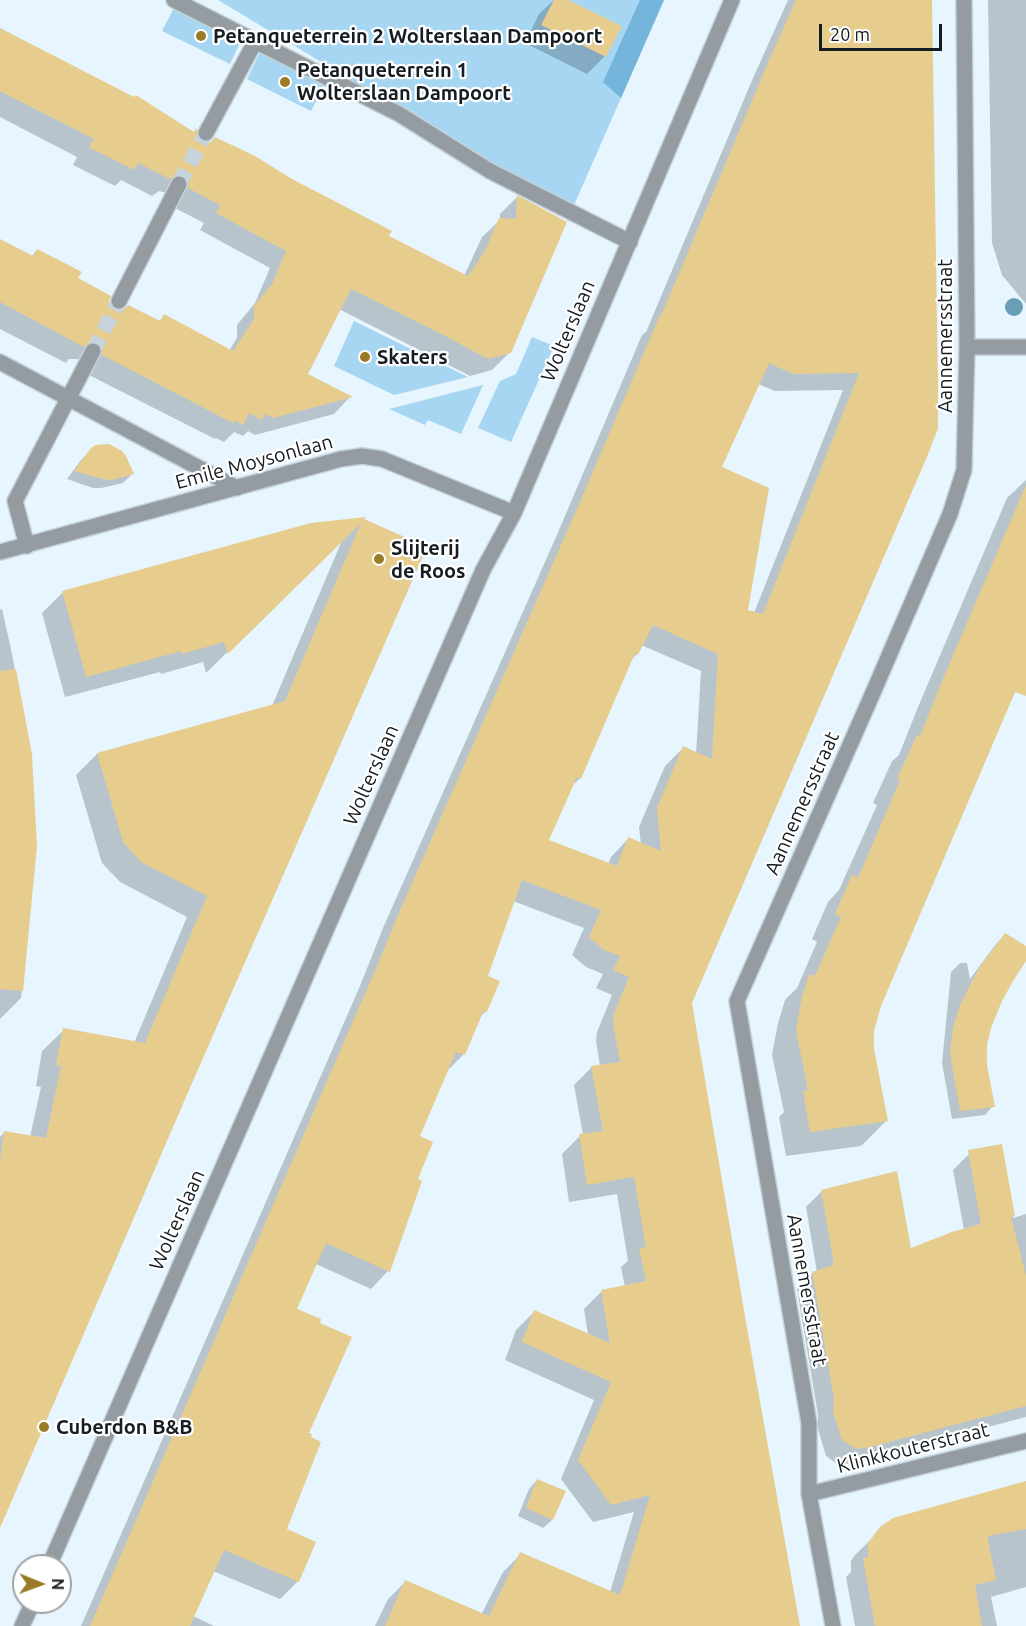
<!DOCTYPE html>
<style>
body{margin:0}
#map{position:relative;width:1026px;height:1626px;overflow:hidden;background:#e6f5fe;font-family:Ubuntu,sans-serif}
canvas{display:block}
.north{position:absolute;left:12px;top:1554px;width:60px;height:60px;box-sizing:border-box;background:#fff;border:2px solid #a2a4a6;border-radius:50%;rotate:91deg;font-size:16px;font-weight:700;line-height:24px;text-align:center;color:#161c21}
.north::after{content:'';display:block;margin:auto;width:21px;height:27px;background:#9a7b24;clip-path:polygon(50% 0,100% 100%,50% 72%,0 100%)}
.scale{position:absolute;left:819px;top:24px;width:123px;height:27px;box-sizing:border-box;border:3px solid #161c21;border-top:0;padding-left:8px;font-size:18px;line-height:21px;white-space:nowrap;color:#161c21;-webkit-text-stroke:4px #fff;paint-order:stroke}
</style>
<div id="map">
<canvas width="1026" height="1626"></canvas>
<div class="north">N</div>
<div class="scale">20 m</div>
</div>
<script>
const c = document.querySelector('canvas').getContext('2d');
c.lineJoin = 'round';
function fill(path, color) {
  c.fillStyle = color;
  c.fill(path, 'evenodd');
}
function stroke(path, color, width, dash) {
  c.strokeStyle = color;
  c.lineWidth = width;
  c.lineCap = dash ? 'butt' : 'round';
  c.setLineDash(dash || []);
  c.stroke(path);
}
function label(font, color, halo, rows, align = 'center') {
  c.font = font + ' Ubuntu,sans-serif';
  c.lineWidth = 4.5;
  c.setLineDash([]);
  c.textBaseline = 'middle';
  c.strokeStyle = halo;
  c.fillStyle = color;
  for (const [text, x, y, turn = 0] of rows) {
    c.save();
    c.translate(x, y);
    c.rotate((+turn || 0) * Math.PI / 180);
    c.textAlign = isNaN(turn) ? turn : align;
    if (halo) c.strokeText(text, 0, 0);
    c.fillText(text, 0, 0);
    c.restore();
  }
}
const green = new Path2D(`
 M 218,0 L 664,0 L 571,212 Z
 M 174,8 L 241,41 L 230,64 L 162,31 Z
 M 260,52 L 324,86 L 311,111 L 247,79 Z
 M 354,321 L 468,377 L 394,395 L 334,366 Z
 M 532,337 L 554,346 L 511,442 L 478,428 L 500,381 L 516,374 Z
 M 483,385 L 461,434 L 428,420 L 425,425 L 389,409 Z`);
const forest = new Path2D(`
 M 640,0 L 664,0 L 621,98 L 603,82 Z`);
const shadow = new Path2D(`
 M 554,0 L 564,0 L 605,56 L 587,74 L 525,43 L 539,14 Z
 M 788,0 L 930,0 L 937,428 L 690,1003 L 752,1366 L 799,1626 L 375,1626 L 388,1599 L 405,1582 L 481,1615 L 503,1572 L 521,1554 L 610,1592 L 634,1512 L 593,1522 L 561,1479 L 594,1400 L 505,1360 L 516,1330 L 534,1312 L 588,1335 L 584,1309 L 602,1291 L 625,1287 L 621,1267 L 628,1261 L 617,1194 L 569,1202 L 562,1154 L 580,1136 L 583,1135 L 574,1085 L 592,1067 L 600,1066 L 596,1041 L 597,1032 L 612,995 L 596,988 L 603,974 L 586,967 L 572,955 L 584,928 L 513,901 L 486,977 L 486,1011 L 479,1018 L 463,1055 L 445,1073 L 418,1137 L 416,1180 L 388,1271 L 371,1289 L 316,1264 L 295,1310 L 307,1433 L 285,1530 L 298,1581 L 280,1599 L 213,1571 L 193,1616 L 214,1626 L 81,1626 L 360,986 L 383,928 L 556,537 L 642,335 L 646,332 L 753,78 ZM 758,384 L 775,391 L 843,390 L 754,613 L 747,611 L 720,468 ZM 641,645 L 701,671 L 696,754 L 683,748 L 665,766 L 639,827 L 641,844 L 628,839 L 611,857 L 608,864 L 547,840 L 571,787 L 580,778 L 630,661 L 637,654 Z
 M 988,0 L 1026,0 L 1026,304 L 1002,275 L 992,243 Z
 M 0,28 L 196,138 L 201,143 L 464,276 L 482,237 L 500,220 L 500,214 L 517,197 L 565,223 L 510,352 L 492,370 L 470,376 L 339,309 L 306,375 L 350,397 L 334,414 L 255,435 L 248,431 L 243,436 L 234,432 L 224,442 L 216,438 L 215,439 L 85,373 L 85,364 L 79,359 L 69,359 L 66,363 L 0,329 L 0,241 L 31,257 L 37,250 L 108,302 L 113,311 L 158,322 L 164,316 L 229,351 L 237,338 L 237,325 L 255,303 L 270,268 L 200,230 L 204,223 L 171,206 L 167,193 L 159,191 L 152,196 L 121,180 L 115,186 L 73,165 L 77,157 L 0,117 Z
 M 91,450 L 132,474 L 123,483 L 101,488 L 93,488 L 67,479 L 81,460 Z
 M 1026,480 L 1026,660 L 879,1005 L 873,1031 L 873,1049 L 886,1121 L 861,1146 L 786,1156 L 779,1117 L 784,1112 L 772,1055 L 778,1023 L 785,1000 L 797,988 L 817,942 L 812,939 L 828,902 L 839,890 L 877,805 L 873,803 L 892,761 L 899,755 L 918,707 L 1007,498 Z
 M 362,519 L 425,547 L 0,1522 L 0,1137 L 5,1132 L 30,1137 L 41,1087 L 36,1086 L 42,1051 L 64,1030 L 134,1043 L 187,917 L 120,882 L 102,863 L 76,775 L 97,754 L 272,706 L 343,538 L 206,673 L 203,662 L 161,674 L 160,672 L 65,697 L 42,613 L 63,592 Z
 M 2,609 L 11,649 L 31,755 L 35,846 L 21,998 L 0,1019 L 0,610 Z
 M 1005,935 L 1026,948 L 1026,958 L 1011,980 L 981,1040 L 993,1106 L 985,1115 L 952,1119 L 942,1063 L 951,972 L 960,963 L 967,963 L 970,979 L 996,944 Z
 M 1001,1146 L 1013,1218 L 1026,1214 L 1026,1417 L 852,1463 L 839,1465 L 826,1456 L 818,1429 L 818,1415 L 797,1289 L 813,1273 L 817,1272 L 806,1207 L 822,1191 L 910,1250 L 964,1230 L 953,1170 L 969,1154 Z
 M 537,1480 L 552,1520 L 543,1528 L 518,1516 L 529,1489 Z
 M 1026,1483 L 1026,1587 L 991,1597 L 997,1626 L 855,1626 L 846,1577 L 851,1572 L 851,1561 L 855,1555 L 890,1521 Z`);
const building = new Path2D(`
 M 554,0 L 568,0 L 622,26 L 606,57 L 541,25 Z
 M 796,0 L 932,0 L 938,388 L 938,428 L 929,452 L 692,1003 L 747,1328 L 800,1626 L 385,1626 L 405,1580 L 489,1616 L 520,1552 L 620,1595 L 650,1495 L 611,1505 L 578,1460 L 611,1382 L 522,1342 L 534,1310 L 610,1343 L 601,1290 L 646,1281 L 639,1248 L 646,1247 L 634,1177 L 587,1185 L 579,1134 L 603,1131 L 591,1066 L 620,1062 L 613,1023 L 614,1013 L 629,977 L 613,970 L 620,956 L 604,950 L 589,937 L 601,910 L 522,880 L 488,976 L 500,981 L 487,1012 L 484,1010 L 465,1055 L 456,1052 L 420,1136 L 433,1142 L 418,1179 L 422,1181 L 390,1272 L 326,1243 L 297,1309 L 321,1319 L 320,1323 L 352,1337 L 309,1433 L 312,1434 L 311,1437 L 321,1442 L 287,1529 L 316,1542 L 299,1582 L 224,1550 L 190,1626 L 90,1626 L 377,966 L 401,908 L 573,518 L 660,315 L 661,316 L 770,58 ZM 769,363 L 793,374 L 859,373 L 763,614 L 748,610 L 769,488 L 722,467 ZM 653,625 L 718,654 L 712,759 L 683,746 L 657,808 L 661,851 L 628,837 L 617,866 L 549,840 L 577,777 L 581,779 L 635,653 L 638,655 Z
 M 0,28 L 134,97 L 136,95 L 194,132 L 196,128 L 197,129 L 197,138 L 202,142 L 211,142 L 215,137 L 255,156 L 292,179 L 392,231 L 389,236 L 468,276 L 485,251 L 499,218 L 516,219 L 517,195 L 567,222 L 511,353 L 488,359 L 449,338 L 351,289 L 308,374 L 353,397 L 273,418 L 265,414 L 262,420 L 249,413 L 243,425 L 234,420 L 233,423 L 102,355 L 101,346 L 97,342 L 88,343 L 84,347 L 0,302 L 0,239 L 33,256 L 37,249 L 82,272 L 78,278 L 111,296 L 109,301 L 111,306 L 115,310 L 124,309 L 128,305 L 160,321 L 164,314 L 233,351 L 254,319 L 254,306 L 272,284 L 286,251 L 216,213 L 220,205 L 188,188 L 189,183 L 184,176 L 178,174 L 170,179 L 138,163 L 134,170 L 89,147 L 94,139 L 0,91 Z
 M 109,444 L 122,451 L 126,456 L 134,474 L 111,480 L 103,479 L 74,471 L 90,449 L 95,445 Z
 M 1026,485 L 1026,696 L 1015,692 L 881,1006 L 874,1031 L 874,1049 L 888,1121 L 810,1132 L 803,1091 L 808,1090 L 796,1030 L 802,997 L 809,974 L 815,976 L 841,917 L 835,914 L 852,875 L 858,878 L 900,780 L 897,779 L 917,735 L 920,736 L 942,681 Z
 M 366,517 L 364,519 L 427,547 L 189,1090 L 0,1528 L 0,1161 L 4,1131 L 46,1138 L 61,1066 L 56,1065 L 63,1028 L 145,1043 L 207,896 L 141,862 L 123,842 L 97,753 L 285,701 L 361,523 L 228,654 L 224,642 L 181,654 L 181,651 L 86,677 L 62,591 L 311,523 Z
 M 16,669 L 32,754 L 37,846 L 23,991 L 0,989 L 0,671 Z
 M 1005,933 L 1026,946 L 1026,961 L 1013,981 L 1002,1001 L 991,1028 L 987,1045 L 987,1065 L 995,1107 L 960,1111 L 950,1053 L 953,1028 L 960,1005 L 979,968 Z
 M 1002,1144 L 1015,1216 L 1011,1217 L 1026,1276 L 1026,1406 L 870,1447 L 856,1449 L 842,1440 L 833,1412 L 834,1398 L 812,1272 L 834,1265 L 821,1190 L 897,1171 L 911,1248 L 952,1232 L 981,1224 L 968,1150 Z
 M 537,1479 L 566,1491 L 553,1520 L 526,1508 Z
 M 1026,1481 L 1026,1529 L 987,1536 L 996,1580 L 975,1585 L 982,1626 L 875,1626 L 863,1558 L 868,1557 L 868,1543 L 880,1527 L 893,1518 Z`);
const pedestrianTunnel = new Path2D(`
 M 179,184 L 206,133
 M 93,351 L 119,301`);
const pedestrian = new Path2D(`
 M 174,0 L 399,114 L 490,171 L 630,242
 M 206,133 L 255,42
 M 119,301 L 179,184
 M 27,546 L 15,501 L 93,351`);
const minor = new Path2D(`
 M 967,347 L 1026,347
 M 0,362 L 237,488
 M 0,552 L 341,459 L 362,456 L 382,459 L 514,513
 M 809,1494 L 1026,1441
 M 49,1566 L 483,570 L 514,513 L 732,0
 M 22,1626 L 33,1602
 M 833,1626 L 809,1494 L 809,1423 L 737,1001 L 872,695 L 950,514 L 964,470 L 967,347 L 964,0`);
const trees = [
 [1014,307]
];
const markers = [
 [201,36,6,"#9a7b24"],
 [285,82,6,"#9a7b24"],
 [365,357,6,"#9a7b24"],
 [379,559,6,"#9a7b24"],
 [44,1427,6,"#9a7b24"]
];
const poiNames = [
 ["Petanqueterrein 2 Wolterslaan Dampoort",213,36],
 ["Petanqueterrein 1",297,70],
 ["Wolterslaan Dampoort",297,93],
 ["Skaters",377,357],
 ["Slijterij",391,548],
 ["de Roos",391,571],
 ["Cuberdon B&B",56,1427]
];
const streetNames = [
 ["Wolterslaan",568,331,-67],
 ["Aannemersstraat",945,336,-90],
 ["Emile Moysonlaan",254,462,-15],
 ["Wolterslaan",371,775,-66],
 ["Aannemersstraat",802,803,-66],
 ["Wolterslaan",177,1220,-66],
 ["Aannemersstraat",807,1290,80],
 ["Klinkkouterstraat",913,1448,-14]
];
fill(green, '#a6d6f2');
fill(forest, '#75b5db');
fill(shadow, '#0003');
fill(building, '#e6cd8e');
stroke(pedestrianTunnel, '#c7d4dd', 15, [15, 8]);
stroke(pedestrian, '#c5d2db', 18);
stroke(minor, '#c5d2db', 18);
stroke(pedestrian, '#949ca1', 15);
stroke(minor, '#949ca1', 15);
c.fillStyle = '#689fb6';
for (const [x, y] of trees) {
  c.beginPath();
  c.arc(x, y, 9, 0, 2 * Math.PI);
  c.fill();
}
for (const [x, y, r, color] of markers) {
  const dot = new Path2D();
  dot.arc(x, y, r, 0, 2 * Math.PI);
  c.fillStyle = color;
  c.fill(dot);
  stroke(dot, '#fff', 2);
}
label('bold 20px', '#161c21', '#fff', poiNames, 'left');
label('20px', '#161c21', '#fff', streetNames);
</script>
